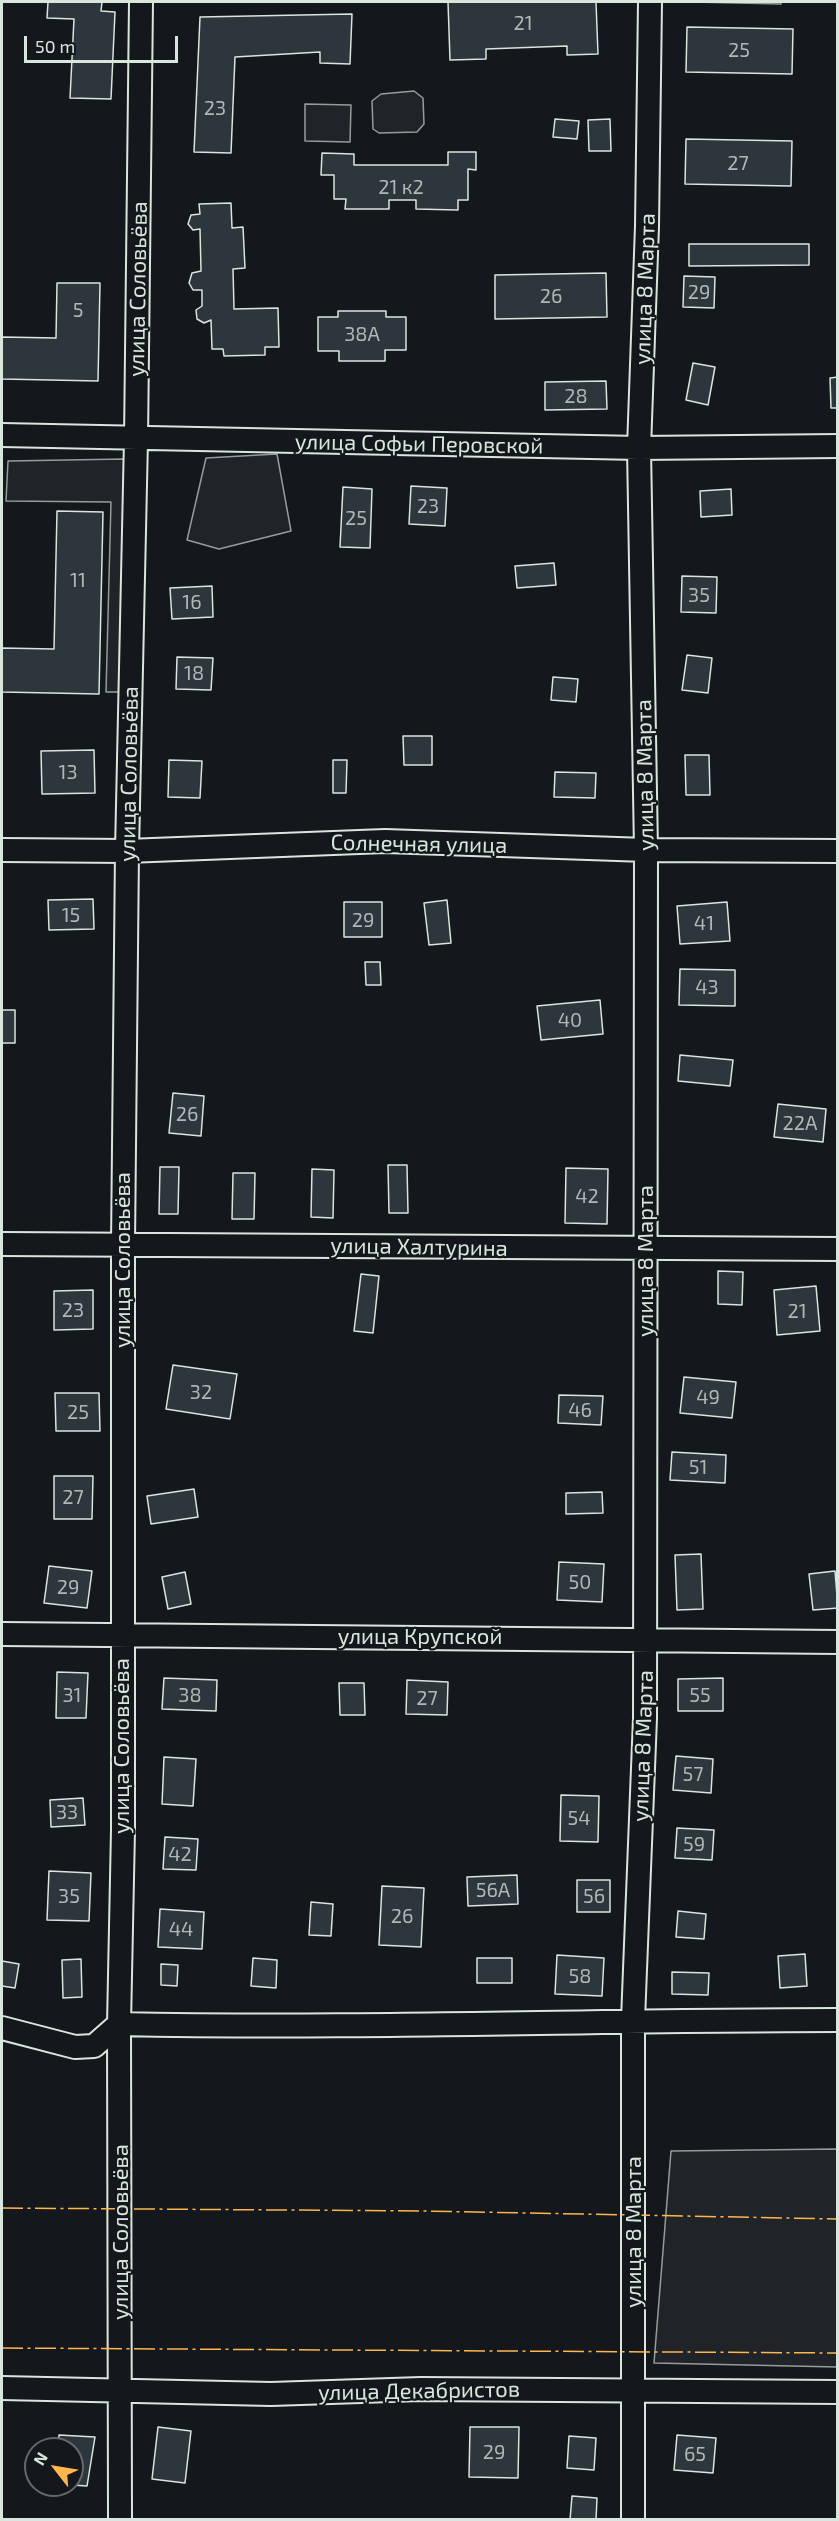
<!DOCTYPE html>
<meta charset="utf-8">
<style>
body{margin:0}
#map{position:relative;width:839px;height:2521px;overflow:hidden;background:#14181c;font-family:"Exo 2",sans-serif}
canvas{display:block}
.frame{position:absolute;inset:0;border:3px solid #d8e6dc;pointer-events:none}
.north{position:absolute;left:24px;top:2437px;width:60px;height:60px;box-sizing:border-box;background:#14181c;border:2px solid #626a69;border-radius:50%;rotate:301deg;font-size:16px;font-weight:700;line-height:24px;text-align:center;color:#d8e6dc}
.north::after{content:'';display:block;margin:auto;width:21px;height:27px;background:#ffb74d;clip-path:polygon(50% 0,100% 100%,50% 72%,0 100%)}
.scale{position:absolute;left:24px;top:36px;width:154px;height:27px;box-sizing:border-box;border:3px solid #d8e6dc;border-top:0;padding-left:8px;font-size:18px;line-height:21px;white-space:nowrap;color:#d8e6dc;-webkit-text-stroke:4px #14181c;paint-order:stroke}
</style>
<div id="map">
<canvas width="839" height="2521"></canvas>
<div class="frame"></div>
<div class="north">N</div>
<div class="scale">50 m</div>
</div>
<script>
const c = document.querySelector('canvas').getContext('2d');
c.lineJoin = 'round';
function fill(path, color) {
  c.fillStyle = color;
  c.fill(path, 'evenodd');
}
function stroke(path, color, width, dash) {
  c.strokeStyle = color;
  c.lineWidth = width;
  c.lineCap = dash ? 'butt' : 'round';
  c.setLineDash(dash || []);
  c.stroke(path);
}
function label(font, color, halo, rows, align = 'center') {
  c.font = font + ' "Exo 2",sans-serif';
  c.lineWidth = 4.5;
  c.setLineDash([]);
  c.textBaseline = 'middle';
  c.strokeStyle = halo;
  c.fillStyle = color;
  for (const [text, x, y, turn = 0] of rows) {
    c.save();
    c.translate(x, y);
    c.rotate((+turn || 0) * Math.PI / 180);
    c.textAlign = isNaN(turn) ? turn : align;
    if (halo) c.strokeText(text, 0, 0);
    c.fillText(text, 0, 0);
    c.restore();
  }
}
const green = new Path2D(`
 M 692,2 L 781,2 L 781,4 Z
 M 414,91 L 423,98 L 424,124 L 417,132 L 379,133 L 373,129 L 372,101 L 381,94 Z
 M 305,104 L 351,105 L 350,142 L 305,141 Z
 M 277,454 L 291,531 L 219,549 L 187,540 L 206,458 Z
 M 124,459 L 122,692 L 106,692 L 111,502 L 6,501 L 8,461 Z
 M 837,2149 L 837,2367 L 654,2363 L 671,2151 Z`);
const building = new Path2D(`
 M 48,2 L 102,2 L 101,11 L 115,12 L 111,99 L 70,98 L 74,19 L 47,18 Z
 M 448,2 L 596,2 L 598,54 L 567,55 L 567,46 L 486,49 L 486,59 L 450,60 Z
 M 352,14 L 350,64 L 320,63 L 320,52 L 235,57 L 231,153 L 194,152 L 200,17 Z
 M 687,27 L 793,29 L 792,74 L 686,72 Z
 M 555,119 L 579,121 L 577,139 L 553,137 Z
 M 610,119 L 611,151 L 589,151 L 588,120 Z
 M 686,139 L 792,141 L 791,186 L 685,184 Z
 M 448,152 L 476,152 L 476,170 L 468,169 L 468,200 L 458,200 L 458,210 L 416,209 L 416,200 L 389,200 L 389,209 L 345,209 L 346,199 L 334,199 L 334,175 L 321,175 L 322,153 L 354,154 L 354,165 L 448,165 Z
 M 231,203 L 232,228 L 243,227 L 245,268 L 233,269 L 234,309 L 278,308 L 279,347 L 265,347 L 265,355 L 224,356 L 223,349 L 212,349 L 211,320 L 204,323 L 197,319 L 196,310 L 202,306 L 202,290 L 193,290 L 189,283 L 192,273 L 201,271 L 200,229 L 193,230 L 188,224 L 191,215 L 200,214 L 199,204 Z
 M 689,244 L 809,244 L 809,265 L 689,266 Z
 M 606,273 L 607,317 L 495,319 L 495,275 Z
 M 684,276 L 715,277 L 714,308 L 683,307 Z
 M 57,283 L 100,283 L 98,381 L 2,379 L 2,337 L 56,338 Z
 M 338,311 L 386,311 L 386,317 L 406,317 L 406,350 L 385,350 L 385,361 L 339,361 L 339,351 L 318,351 L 318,317 L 338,317 Z
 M 693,363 L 715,367 L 708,405 L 686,400 Z
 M 838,377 L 838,408 L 831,408 L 830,378 Z
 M 606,381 L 607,409 L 545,410 L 545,382 Z
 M 411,486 L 447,488 L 445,526 L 409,524 Z
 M 343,487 L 372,489 L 370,548 L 340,547 Z
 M 731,489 L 732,515 L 701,517 L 700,491 Z
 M 57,511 L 103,512 L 99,694 L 2,692 L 2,648 L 54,649 Z
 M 554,563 L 556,585 L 517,588 L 515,566 Z
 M 682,576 L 717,577 L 716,613 L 681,612 Z
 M 212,586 L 213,617 L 172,619 L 170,588 Z
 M 687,655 L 712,658 L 708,693 L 682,690 Z
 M 177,657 L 213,658 L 211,690 L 176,689 Z
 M 553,677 L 578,679 L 576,702 L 551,700 Z
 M 403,736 L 432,736 L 432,765 L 404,765 Z
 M 94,750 L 95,793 L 42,794 L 41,751 Z
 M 685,755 L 709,755 L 710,795 L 686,795 Z
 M 169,760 L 202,761 L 200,798 L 168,797 Z
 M 333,760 L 347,760 L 346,793 L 333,793 Z
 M 555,772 L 596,773 L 595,798 L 554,797 Z
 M 93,899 L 94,929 L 49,930 L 48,900 Z
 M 447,900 L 451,943 L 429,945 L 424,903 Z
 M 344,902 L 382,902 L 382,937 L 344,937 Z
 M 727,902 L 730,941 L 680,944 L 677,906 Z
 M 365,962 L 380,962 L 381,985 L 366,985 Z
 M 680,969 L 735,970 L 735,1006 L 679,1005 Z
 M 600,1000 L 603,1034 L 541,1040 L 537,1006 Z
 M 2,1010 L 15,1010 L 15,1043 L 2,1043 Z
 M 680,1055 L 733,1060 L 730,1086 L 678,1081 Z
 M 173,1093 L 204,1096 L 201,1136 L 169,1133 Z
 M 778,1104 L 826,1109 L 823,1142 L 774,1137 Z
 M 388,1165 L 407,1165 L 408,1213 L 389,1213 Z
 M 160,1167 L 179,1167 L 178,1214 L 159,1214 Z
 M 566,1168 L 608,1169 L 607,1224 L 565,1223 Z
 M 312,1169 L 334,1170 L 333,1218 L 311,1217 Z
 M 233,1173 L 255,1173 L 254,1219 L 232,1219 Z
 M 718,1271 L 743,1272 L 742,1305 L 718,1304 Z
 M 361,1274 L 379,1276 L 373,1333 L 354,1331 Z
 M 816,1286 L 820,1331 L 777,1335 L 774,1290 Z
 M 93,1290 L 93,1329 L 54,1330 L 54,1291 Z
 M 173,1365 L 237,1374 L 230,1419 L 166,1409 Z
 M 684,1377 L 736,1382 L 732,1418 L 680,1413 Z
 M 55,1393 L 99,1393 L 100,1431 L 56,1431 Z
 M 559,1395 L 603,1396 L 601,1425 L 558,1423 Z
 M 672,1452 L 726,1455 L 725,1483 L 670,1480 Z
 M 54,1476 L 93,1476 L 92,1519 L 54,1519 Z
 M 194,1489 L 198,1517 L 151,1524 L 147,1496 Z
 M 602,1492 L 603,1513 L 566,1514 L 566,1493 Z
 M 701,1554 L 703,1609 L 677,1610 L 675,1555 Z
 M 559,1562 L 604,1564 L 602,1602 L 557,1600 Z
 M 49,1566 L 92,1571 L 87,1608 L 44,1603 Z
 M 835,1571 L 838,1608 L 813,1610 L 809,1574 Z
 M 185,1572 L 191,1604 L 168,1609 L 162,1577 Z
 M 57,1672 L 88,1673 L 86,1718 L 56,1718 Z
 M 164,1678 L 217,1680 L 216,1711 L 162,1709 Z
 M 723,1678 L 723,1711 L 678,1711 L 678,1679 Z
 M 407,1680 L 448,1682 L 447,1715 L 406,1714 Z
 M 339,1683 L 364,1683 L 365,1715 L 340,1715 Z
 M 676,1756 L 713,1759 L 711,1793 L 673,1790 Z
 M 164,1757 L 196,1759 L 193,1806 L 162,1804 Z
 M 561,1795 L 599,1796 L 598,1842 L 560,1841 Z
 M 83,1798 L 85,1825 L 51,1827 L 50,1800 Z
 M 677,1828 L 714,1830 L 712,1860 L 675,1858 Z
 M 165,1837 L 198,1839 L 196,1870 L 163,1869 Z
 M 49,1871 L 91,1873 L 89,1921 L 47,1920 Z
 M 517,1875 L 518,1904 L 468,1906 L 467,1877 Z
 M 577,1880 L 610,1880 L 610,1912 L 577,1912 Z
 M 382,1886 L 424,1888 L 421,1947 L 379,1945 Z
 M 311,1902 L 333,1904 L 331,1936 L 309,1935 Z
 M 160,1909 L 204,1912 L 202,1949 L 158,1947 Z
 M 678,1911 L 706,1914 L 704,1939 L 676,1937 Z
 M 805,1954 L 807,1986 L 780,1988 L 778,1956 Z
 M 557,1955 L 604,1958 L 602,1996 L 555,1994 Z
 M 253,1958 L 277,1960 L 276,1988 L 251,1986 Z
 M 477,1958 L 512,1958 L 512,1983 L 477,1983 Z
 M 81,1959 L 82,1997 L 63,1998 L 62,1960 Z
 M 2,1961 L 19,1964 L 15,1988 L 2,1986 Z
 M 161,1964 L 178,1965 L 177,1986 L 161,1985 Z
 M 672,1972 L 709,1973 L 708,1995 L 672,1994 Z
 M 158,2427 L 191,2431 L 185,2483 L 152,2479 Z
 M 470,2427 L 519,2427 L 518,2478 L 469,2477 Z
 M 59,2435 L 95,2437 L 87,2486 L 72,2485 L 72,2449 L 58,2449 Z
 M 677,2435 L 716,2438 L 713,2473 L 674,2470 Z
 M 569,2436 L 596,2438 L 594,2470 L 567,2468 Z
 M 572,2496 L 597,2498 L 596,2520 L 570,2520 Z`);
const minor = new Path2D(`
 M 2,435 L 639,448 L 838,446
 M 2,850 L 127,851 L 385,841 L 646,850 L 838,851
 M 2,1244 L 838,1249
 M 2,1634 L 838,1642
 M 2,2028 L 75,2047 L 94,2046 L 119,2024 C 359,2029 598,2020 838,2020
 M 2,2388 L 271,2394 L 421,2389 L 838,2392
 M 120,2520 L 119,2024 L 123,1830 L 123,1244 L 127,851 L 136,439 L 141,2
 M 633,2520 L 633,2020 L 645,1718 L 646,850 L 639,448 L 647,226 L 650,2`);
const power = new Path2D(`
 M 2,2208 L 424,2211 L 838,2219
 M 2,2348 L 838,2353`);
const numberNames = [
 ["21",523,23],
 ["25",739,50],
 ["23",215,108],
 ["27",738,163],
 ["21 к2",401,187],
 ["29",699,292],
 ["26",551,296],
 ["5",78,310],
 ["38А",362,334],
 ["28",576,396],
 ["23",428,506],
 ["25",356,518],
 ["11",78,580],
 ["35",699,595],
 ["16",192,602],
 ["18",194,673],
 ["13",68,772],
 ["15",71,915],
 ["29",363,920],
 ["41",704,923],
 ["43",707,987],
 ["40",570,1020],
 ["26",187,1114],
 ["22А",800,1123],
 ["42",587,1196],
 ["23",73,1310],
 ["21",797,1311],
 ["32",201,1392],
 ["49",708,1397],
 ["46",580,1410],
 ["25",78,1412],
 ["51",698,1467],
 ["27",73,1497],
 ["50",580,1582],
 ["29",68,1587],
 ["31",72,1695],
 ["38",190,1695],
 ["55",700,1695],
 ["27",427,1698],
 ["57",693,1774],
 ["33",67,1812],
 ["54",579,1818],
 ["59",694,1844],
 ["42",180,1854],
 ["56А",493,1890],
 ["35",69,1896],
 ["56",594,1896],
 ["26",402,1916],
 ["44",181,1929],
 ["58",580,1976],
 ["29",494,2452],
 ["65",695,2454]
];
const streetNames = [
 ["улица Соловьёва",138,289,-89],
 ["улица 8 Марта",645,289,-88],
 ["улица Софьи Перовской",419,444,1],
 ["улица Соловьёва",129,774,-89],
 ["улица 8 Марта",645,775,-91],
 ["Солнечная улица",419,844,1],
 ["улица Халтурина",419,1247,1],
 ["улица Соловьёва",123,1260,-90],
 ["улица 8 Марта",646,1261,-90],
 ["улица Крупской",420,1637],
 ["улица Соловьёва",122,1746,-90],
 ["улица 8 Марта",643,1746,-88],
 ["улица Соловьёва",121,2232,-90],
 ["улица 8 Марта",634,2232,-90],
 ["улица Декабристов",419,2391,-1]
];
fill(green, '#202428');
stroke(green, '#939e99', 1.5);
fill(building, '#2c363c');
stroke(building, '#d8e6dc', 1.5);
stroke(minor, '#d8e6dc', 26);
stroke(minor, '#14181c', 22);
stroke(power, '#ffb74d', 1.5, [21, 4.5, 3, 4.5]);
label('20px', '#adbab4', null, numberNames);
label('22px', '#d8e6dc', '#14181c', streetNames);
</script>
